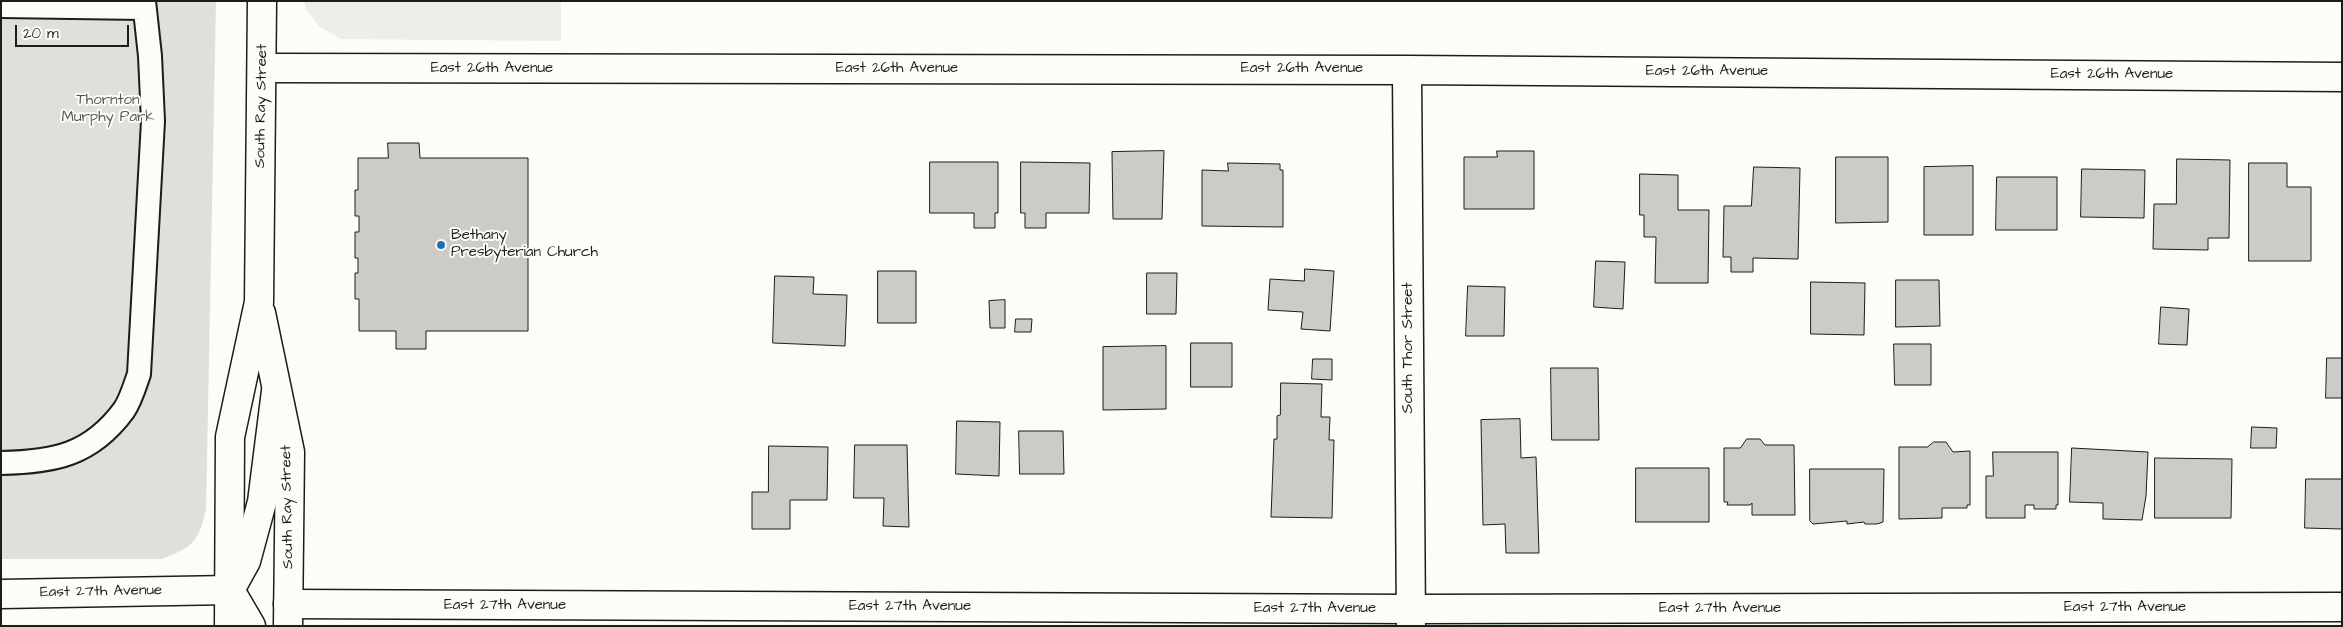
<!DOCTYPE html>
<style>
body{margin:0}
#map{position:relative;width:2343px;height:627px;overflow:hidden;background:#fdfcf7;font-family:"Architects Daughter",sans-serif}
canvas{display:block}
.frame{position:absolute;inset:0;border:2px solid #1c1c1c;pointer-events:none}
.scale{position:absolute;left:15px;top:25px;width:114px;height:22px;box-sizing:border-box;border:2px solid #1c1c1c;border-top:0;padding-left:6px;font-size:15px;line-height:18px;white-space:nowrap;color:#1c1c1c;-webkit-text-stroke:4px #fdfcf7;paint-order:stroke}
</style>
<div id="map">
<canvas width="2343" height="627"></canvas>
<div class="frame"></div>
<div class="scale">20 m</div>
</div>
<script>
const c = document.querySelector('canvas').getContext('2d');
c.lineJoin = 'round';
function fill(path, color) {
  c.fillStyle = color;
  c.fill(path, 'evenodd');
}
function stroke(path, color, width, dash) {
  c.strokeStyle = color;
  c.lineWidth = width;
  c.lineCap = dash ? 'butt' : 'round';
  c.setLineDash(dash || []);
  c.stroke(path);
}
function label(font, color, halo, rows, align = 'center') {
  c.font = font + ' "Architects Daughter",sans-serif';
  c.lineWidth = 4;
  c.setLineDash([]);
  c.textBaseline = 'middle';
  c.strokeStyle = halo;
  c.fillStyle = color;
  for (const [text, x, y, turn = 0] of rows) {
    c.save();
    c.translate(x, y);
    c.rotate((+turn || 0) * Math.PI / 180);
    c.textAlign = isNaN(turn) ? turn : align;
    if (halo) c.strokeText(text, 0, 0);
    c.fillText(text, 0, 0);
    c.restore();
  }
}
const built = new Path2D(`
 M 304,1 L 561,1 L 561,41 L 341,39 L 320,27 L 306,10 Z`);
const green = new Path2D(`
 M 1,1 L 216,1 L 206,510 C 198,542 193,547 162,559 L 1,559 Z`);
const building = new Path2D(`
 M 388,143 L 419,143 L 420,158 L 528,158 L 528,331 L 426,331 L 426,349 L 396,349 L 396,331 L 359,331 L 359,299 L 355,299 L 355,273 L 358,273 L 358,258 L 355,258 L 355,232 L 359,232 L 359,216 L 355,216 L 355,190 L 358,190 L 358,158 L 388,158 Z
 M 1164,151 L 1162,219 L 1113,219 L 1112,152 Z
 M 1497,151 L 1534,151 L 1534,209 L 1464,209 L 1464,157 L 1497,157 Z
 M 1836,157 L 1888,157 L 1888,222 L 1836,223 Z
 M 2177,159 L 2230,160 L 2229,238 L 2208,238 L 2208,250 L 2153,249 L 2154,204 L 2176,204 Z
 M 930,162 L 998,162 L 998,213 L 995,213 L 995,228 L 974,228 L 974,213 L 930,213 Z
 M 1021,162 L 1090,163 L 1089,213 L 1046,213 L 1046,228 L 1025,228 L 1025,213 L 1021,213 Z
 M 1228,163 L 1280,164 L 1280,170 L 1283,170 L 1283,227 L 1202,226 L 1202,170 L 1228,171 Z
 M 2249,163 L 2287,163 L 2287,187 L 2311,187 L 2311,261 L 2249,261 Z
 M 1973,166 L 1973,235 L 1924,235 L 1924,167 Z
 M 1754,167 L 1800,168 L 1798,259 L 1753,258 L 1753,272 L 1731,272 L 1731,257 L 1723,257 L 1724,206 L 1751,206 Z
 M 2082,169 L 2145,170 L 2144,218 L 2081,217 Z
 M 1640,174 L 1678,175 L 1678,210 L 1709,210 L 1708,283 L 1655,283 L 1656,237 L 1644,237 L 1644,215 L 1640,215 Z
 M 1997,177 L 2057,177 L 2057,230 L 1996,230 Z
 M 1596,261 L 1625,262 L 1623,309 L 1594,307 Z
 M 1305,269 L 1334,271 L 1330,331 L 1301,329 L 1303,312 L 1268,310 L 1270,279 L 1304,281 Z
 M 878,271 L 916,271 L 916,323 L 878,323 Z
 M 1147,273 L 1177,273 L 1176,314 L 1147,314 Z
 M 775,276 L 814,277 L 813,294 L 847,295 L 845,346 L 773,343 Z
 M 1896,280 L 1939,280 L 1940,326 L 1896,327 Z
 M 1811,282 L 1865,283 L 1864,335 L 1811,334 Z
 M 1468,286 L 1505,287 L 1504,336 L 1466,336 Z
 M 1005,300 L 1005,328 L 990,328 L 989,301 Z
 M 2161,307 L 2189,309 L 2187,345 L 2159,344 Z
 M 1016,319 L 1032,319 L 1031,332 L 1015,332 Z
 M 1191,343 L 1232,343 L 1232,387 L 1191,387 Z
 M 1894,344 L 1931,344 L 1931,385 L 1895,385 Z
 M 1166,346 L 1166,409 L 1103,410 L 1103,347 Z
 M 2327,358 L 2342,358 L 2342,398 L 2326,398 Z
 M 1313,359 L 1332,359 L 1332,380 L 1312,379 Z
 M 1551,368 L 1598,368 L 1599,440 L 1552,440 Z
 M 1281,383 L 1322,384 L 1321,417 L 1330,417 L 1329,440 L 1334,440 L 1332,518 L 1271,517 L 1274,439 L 1277,439 L 1277,416 L 1280,415 Z
 M 1520,419 L 1521,458 L 1536,457 L 1539,553 L 1506,553 L 1505,524 L 1483,525 L 1481,420 Z
 M 957,421 L 1000,422 L 999,476 L 956,474 Z
 M 2252,427 L 2277,428 L 2276,448 L 2251,448 Z
 M 1019,431 L 1063,431 L 1064,474 L 1020,474 Z
 M 1747,439 L 1760,439 L 1765,445 L 1794,445 L 1795,515 L 1752,515 L 1752,503 L 1750,505 L 1727,505 L 1728,502 L 1724,502 L 1724,448 L 1740,448 Z
 M 1934,442 L 1946,442 L 1953,452 L 1970,451 L 1970,505 L 1967,505 L 1967,508 L 1942,508 L 1942,518 L 1899,519 L 1899,447 L 1927,447 Z
 M 855,445 L 907,445 L 909,527 L 883,526 L 884,498 L 854,498 Z
 M 769,446 L 828,447 L 827,500 L 790,500 L 790,529 L 752,529 L 752,492 L 768,492 Z
 M 2072,448 L 2148,452 L 2146,496 L 2142,520 L 2103,519 L 2103,503 L 2070,502 Z
 M 1993,452 L 2058,452 L 2058,505 L 2056,505 L 2056,509 L 2034,509 L 2034,505 L 2025,505 L 2025,518 L 1986,518 L 1986,476 L 1993,476 Z
 M 2155,458 L 2232,459 L 2231,518 L 2155,518 Z
 M 1636,468 L 1709,468 L 1709,522 L 1636,522 Z
 M 1810,469 L 1884,469 L 1883,522 L 1877,524 L 1865,524 L 1864,522 L 1847,524 L 1847,521 L 1813,524 L 1810,521 Z
 M 2306,479 L 2342,479 L 2342,529 L 2305,528 Z`);
const lane = new Path2D(`
 M 1,6 L 143,8
 M 1,463 C 54,462 91,455 124,410 C 131,400 135,385 139,374 L 153,121 L 150,56 L 144,1`);
const street = new Path2D(`
 M 263,68 L 1407,70 L 2342,77
 M 1407,70 L 1411,626
 M 230,590 L 246,561 L 262,502 L 276,391
 M 230,590 L 251,626
 M 1,594 L 230,590
 M 288,604 L 1411,609 L 2342,607`);
const secondary = new Path2D(`
 M 261,313 L 290,452 L 288,626
 M 229,626 L 230,437 L 259,302 L 262,1`);
const markers = [
 [441,245,5,"#1f6fb2"]
];
const streetNames = [
 ["East 26th Avenue",492,69],
 ["East 26th Avenue",897,69],
 ["East 26th Avenue",1302,69],
 ["East 26th Avenue",1707,72],
 ["East 26th Avenue",2112,75],
 ["South Ray Street",262,106,-89],
 ["South Thor Street",1409,348,-90],
 ["South Ray Street",288,507,-91],
 ["East 27th Avenue",101,592,-1],
 ["East 27th Avenue",505,606],
 ["East 27th Avenue",910,607],
 ["East 27th Avenue",2125,608],
 ["East 27th Avenue",1315,609],
 ["East 27th Avenue",1720,609]
];
const parkNames = [
 ["Thornton",108,101],
 ["Murphy Park",108,118]
];
const poiNames = [
 ["Bethany",451,236],
 ["Presbyterian Church",451,253]
];
fill(built, '#eeede9');
fill(green, '#e0dfdb');
fill(building, '#cccbc8');
stroke(building, '#1c1c1c', 1);
stroke(lane, '#1c1c1c', 26);
stroke(street, '#1c1c1c', 31);
stroke(secondary, '#1c1c1c', 31);
stroke(lane, '#fdfcf7', 22);
stroke(street, '#fdfcf7', 28);
stroke(secondary, '#fdfcf7', 28);
for (const [x, y, r, color] of markers) {
  const dot = new Path2D();
  dot.arc(x, y, r, 0, 2 * Math.PI);
  c.fillStyle = color;
  c.fill(dot);
  stroke(dot, '#fdfcf7', 2);
}
label('15px', '#1c1c1c', '#fdfcf7', streetNames);
label('15px', '#575655', '#fdfcf7', parkNames);
label('15px', '#1c1c1c', '#fdfcf7', poiNames, 'left');
</script>
